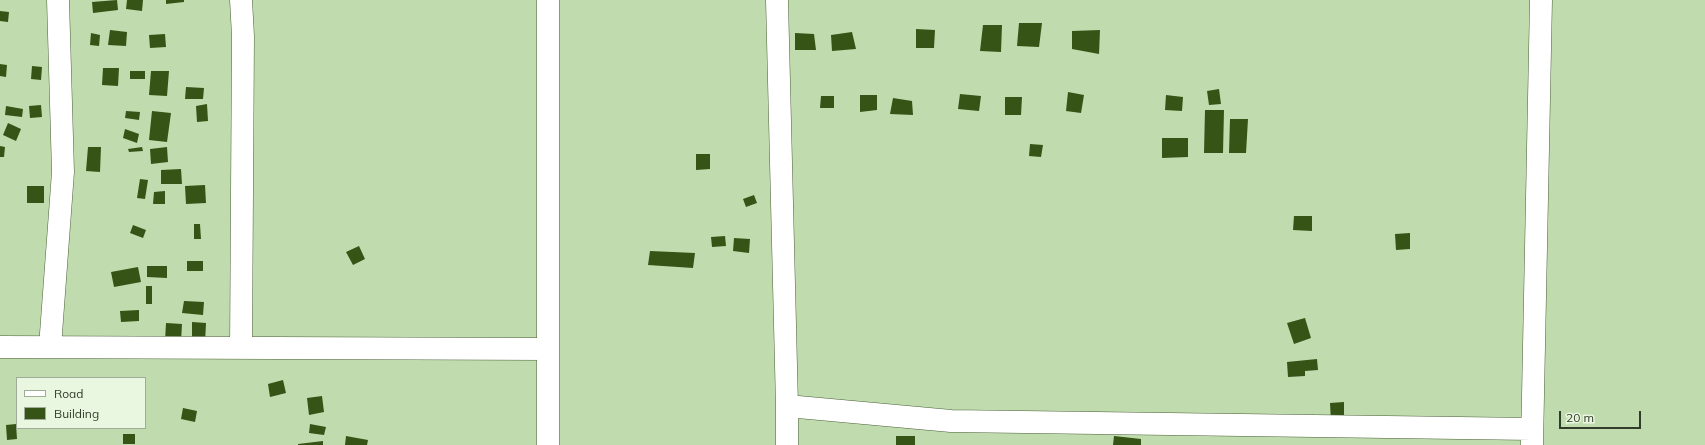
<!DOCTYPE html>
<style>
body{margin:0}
#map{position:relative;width:1705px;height:445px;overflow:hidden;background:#c0dbad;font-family:Mulish,sans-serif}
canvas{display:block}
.legend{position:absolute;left:16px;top:377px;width:130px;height:52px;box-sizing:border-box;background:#e9f7e0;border:1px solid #9fac97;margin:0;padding:5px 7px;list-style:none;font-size:12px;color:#313c2a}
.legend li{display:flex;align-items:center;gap:8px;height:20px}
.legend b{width:20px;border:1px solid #9fac97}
.scale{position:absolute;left:1559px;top:411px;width:82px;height:18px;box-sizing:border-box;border:2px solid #313c2a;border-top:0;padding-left:5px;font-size:12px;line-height:14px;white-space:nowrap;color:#313c2a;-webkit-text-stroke:3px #e9f7e0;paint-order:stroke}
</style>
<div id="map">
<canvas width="1705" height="445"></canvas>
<ul class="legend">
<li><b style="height:5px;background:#fff"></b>Road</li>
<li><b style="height:11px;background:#355416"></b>Building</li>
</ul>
<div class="scale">20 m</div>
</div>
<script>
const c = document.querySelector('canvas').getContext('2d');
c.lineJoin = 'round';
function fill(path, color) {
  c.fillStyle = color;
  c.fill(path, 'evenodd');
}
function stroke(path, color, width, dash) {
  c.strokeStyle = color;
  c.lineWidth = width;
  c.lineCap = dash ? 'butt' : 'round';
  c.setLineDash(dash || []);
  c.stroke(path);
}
const building = new Path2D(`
 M 117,0 L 118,10 L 93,13 L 92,2 Z
 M 127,0 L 143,0 L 142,11 L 126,9 Z
 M 166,0 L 184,0 L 184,2 L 166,4 Z
 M 0,11 L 9,12 L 8,22 L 0,21 Z
 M 1019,23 L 1042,23 L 1039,47 L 1017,46 Z
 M 983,25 L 1002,25 L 1001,52 L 980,51 Z
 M 916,29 L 935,30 L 934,48 L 916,48 Z
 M 110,30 L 127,32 L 126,46 L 108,45 Z
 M 1100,30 L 1099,54 L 1072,49 L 1072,31 Z
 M 852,32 L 856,49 L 832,51 L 831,35 Z
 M 91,33 L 100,35 L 99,46 L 90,45 Z
 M 795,33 L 814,34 L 816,50 L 795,50 Z
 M 165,34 L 166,47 L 150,48 L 149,35 Z
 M 0,64 L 7,65 L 6,77 L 0,76 Z
 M 32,66 L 42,67 L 41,80 L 31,79 Z
 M 103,68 L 119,68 L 118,86 L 102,85 Z
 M 130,71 L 145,71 L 145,79 L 130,79 Z
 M 151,71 L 169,71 L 167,96 L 149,95 Z
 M 186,87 L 204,88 L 203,99 L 185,99 Z
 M 1219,89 L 1221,104 L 1209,105 L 1207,91 Z
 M 1068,92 L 1084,95 L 1081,113 L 1066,111 Z
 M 960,94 L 981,96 L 979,111 L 958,109 Z
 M 860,95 L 877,95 L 877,110 L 860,112 Z
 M 1166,95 L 1183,97 L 1182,111 L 1165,110 Z
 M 821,96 L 834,96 L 834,108 L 820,108 Z
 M 1005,97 L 1022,97 L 1021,115 L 1005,115 Z
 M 893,98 L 912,101 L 913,115 L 890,114 Z
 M 207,104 L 208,121 L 197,122 L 196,106 Z
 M 41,105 L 42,117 L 30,118 L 29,106 Z
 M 6,106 L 23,109 L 22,117 L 5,115 Z
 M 1205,110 L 1224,110 L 1223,153 L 1204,153 Z
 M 126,111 L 140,112 L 139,120 L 125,118 Z
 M 152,111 L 171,113 L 167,142 L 149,140 Z
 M 1230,119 L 1248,119 L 1246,153 L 1229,153 Z
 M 8,123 L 21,129 L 16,141 L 3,135 Z
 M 125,129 L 139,134 L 137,143 L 123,138 Z
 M 1162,138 L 1188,138 L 1188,157 L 1162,158 Z
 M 1030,144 L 1043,145 L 1041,157 L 1029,156 Z
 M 0,146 L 5,147 L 4,157 L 0,157 Z
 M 88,147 L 101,147 L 100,172 L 86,171 Z
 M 142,147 L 143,151 L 129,152 L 128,149 Z
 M 167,147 L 168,162 L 151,164 L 150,149 Z
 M 696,154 L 710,154 L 710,169 L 696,170 Z
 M 181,169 L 182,184 L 161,184 L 161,170 Z
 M 140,179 L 148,180 L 145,199 L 137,198 Z
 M 205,185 L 206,203 L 186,204 L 185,186 Z
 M 27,186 L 44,186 L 44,203 L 27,203 Z
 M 165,191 L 165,204 L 153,204 L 154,192 Z
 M 754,195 L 757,203 L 746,207 L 743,199 Z
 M 1294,216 L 1312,216 L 1312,231 L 1293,230 Z
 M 194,224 L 200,224 L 201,239 L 194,239 Z
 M 133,225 L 146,230 L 143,238 L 130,233 Z
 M 1410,233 L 1410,249 L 1396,250 L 1395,234 Z
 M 725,236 L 726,246 L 712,247 L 711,237 Z
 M 734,238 L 750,239 L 749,253 L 733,251 Z
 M 359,246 L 365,259 L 353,265 L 346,252 Z
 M 650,251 L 695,253 L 693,268 L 648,265 Z
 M 187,261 L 203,261 L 203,271 L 187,271 Z
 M 147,266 L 167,266 L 167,278 L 147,277 Z
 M 138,267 L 141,282 L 114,287 L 111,272 Z
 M 146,286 L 152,286 L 152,304 L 146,304 Z
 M 184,301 L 204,302 L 203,315 L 182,313 Z
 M 139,310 L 139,321 L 121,322 L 120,311 Z
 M 1305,318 L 1311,338 L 1294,344 L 1287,323 Z
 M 192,322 L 206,323 L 205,343 L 192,343 Z
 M 166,323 L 182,324 L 181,342 L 165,341 Z
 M 1317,359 L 1318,370 L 1305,371 L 1305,376 L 1288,377 L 1287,362 Z
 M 283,380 L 286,393 L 270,397 L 268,384 Z
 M 322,396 L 324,412 L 309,415 L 307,398 Z
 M 1344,402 L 1344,421 L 1331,422 L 1330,403 Z
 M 183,408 L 197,411 L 195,422 L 181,419 Z
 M 16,424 L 17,439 L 7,440 L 6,425 Z
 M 310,424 L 326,427 L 324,435 L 309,433 Z
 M 123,434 L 135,434 L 135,444 L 123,444 Z
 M 346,436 L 368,440 L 367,445 L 345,445 Z
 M 896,436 L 915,436 L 915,445 L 896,445 Z
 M 1114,436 L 1141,439 L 1141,445 L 1113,445 Z
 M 323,441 L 323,445 L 298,445 L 298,444 Z`);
const minor = new Path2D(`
 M 241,0 L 243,36 L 241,348
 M 777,0 L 787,406 L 787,445
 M 0,347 L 548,349
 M 50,347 L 63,172 L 58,0
 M 787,406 L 951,421 L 1532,429
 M 548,445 L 548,0
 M 1532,445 L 1541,0`);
fill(building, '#355416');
stroke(minor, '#4a6038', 23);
stroke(minor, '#fff', 22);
</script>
